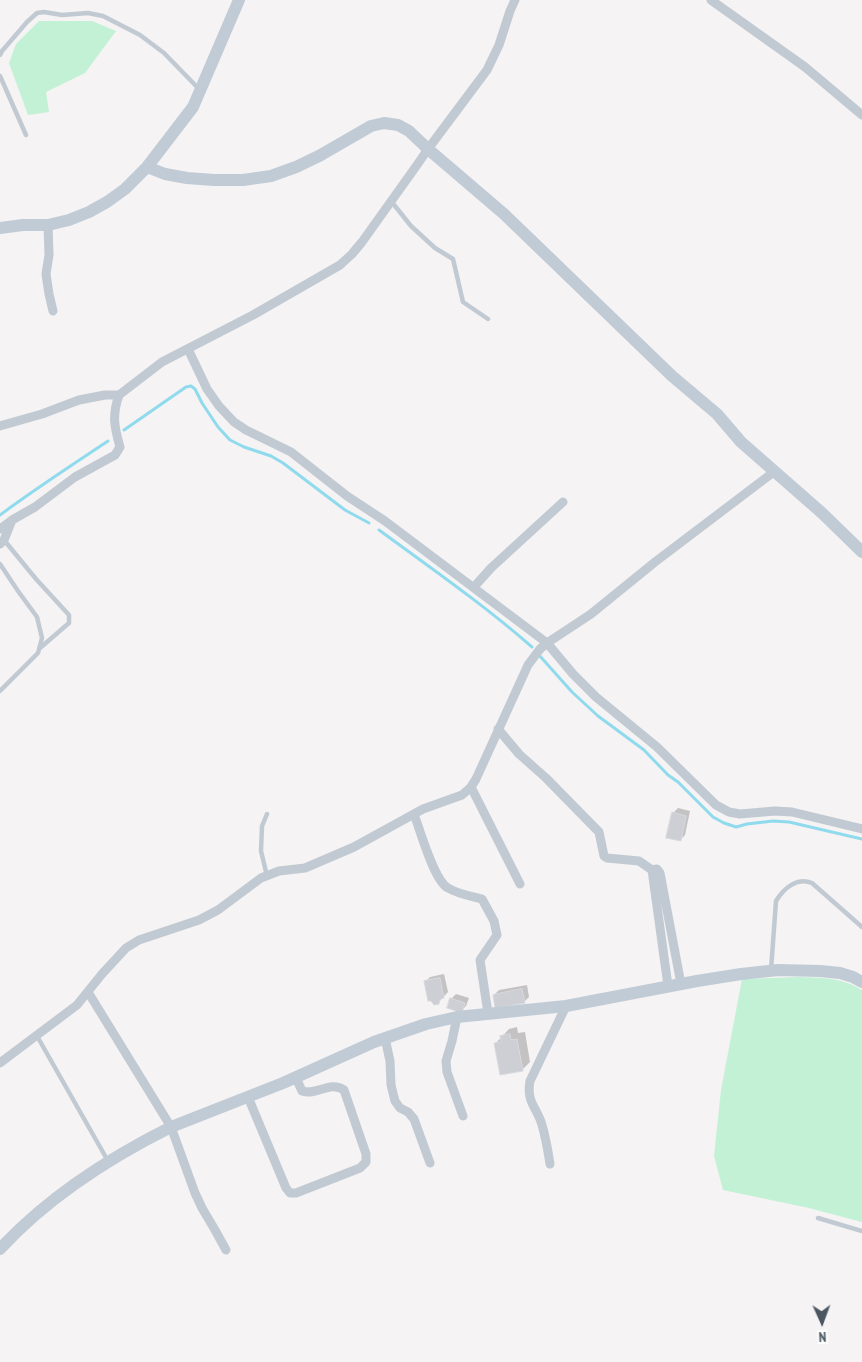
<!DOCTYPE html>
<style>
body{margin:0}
#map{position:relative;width:862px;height:1362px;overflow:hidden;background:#f5f3f3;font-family:"PT Sans Narrow",sans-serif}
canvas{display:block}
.north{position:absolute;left:797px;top:1297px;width:50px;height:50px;-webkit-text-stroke:4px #fff;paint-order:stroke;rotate:178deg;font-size:14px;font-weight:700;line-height:20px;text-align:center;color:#4a5661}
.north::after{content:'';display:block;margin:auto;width:18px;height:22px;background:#4a5661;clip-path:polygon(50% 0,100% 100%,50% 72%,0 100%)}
</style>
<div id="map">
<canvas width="862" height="1362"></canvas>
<div class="north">N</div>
</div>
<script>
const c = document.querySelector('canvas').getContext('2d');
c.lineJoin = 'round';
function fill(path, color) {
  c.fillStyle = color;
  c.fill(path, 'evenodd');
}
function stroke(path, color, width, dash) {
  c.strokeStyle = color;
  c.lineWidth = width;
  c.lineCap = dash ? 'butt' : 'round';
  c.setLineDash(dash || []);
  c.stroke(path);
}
const green = new Path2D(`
 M 39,21 L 92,21 L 116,31 L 85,73 L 46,92 L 49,112 L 28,115 L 9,63 L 16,44 Z
 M 799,977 C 824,978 840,977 862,990 L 862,1222 L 809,1208 L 723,1190 L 714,1156 L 721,1090 L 742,979 Z`);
const shadow = new Path2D(`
 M 678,808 L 690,811 L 685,835 L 680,840 L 673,813 Z
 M 444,974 L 448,992 L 438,1003 L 425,982 L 430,977 Z
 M 527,985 L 529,997 L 524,1002 L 494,995 L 499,990 Z
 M 456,994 L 469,998 L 466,1006 L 461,1011 L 451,999 Z
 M 517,1027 L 518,1033 L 525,1032 L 530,1062 L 522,1070 L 495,1044 L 509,1029 Z`);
const stream = new Path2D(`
 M 124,430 L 186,387 L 191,386 L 195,389 L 202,403 L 218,427 L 230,440 L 244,447 L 271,456 L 283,463 L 345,510 L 369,523
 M 0,515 C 35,489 72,465 108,441
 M 379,530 C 431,568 484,605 532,647
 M 539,655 L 572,692 L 598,716 L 644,750 L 668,775 L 678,782 L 713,817 L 724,823 L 736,827 L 747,824 L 773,821 L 789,822 L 862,839`);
const building = new Path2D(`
 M 672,812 L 686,816 L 681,841 L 666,838 Z
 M 440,978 L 444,998 L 440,999 L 439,1004 L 434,1005 L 431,1001 L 428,1001 L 424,981 Z
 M 522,989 L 525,1003 L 495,1008 L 493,995 Z
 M 450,998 L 465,1003 L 462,1013 L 447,1008 Z
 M 510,1034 L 511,1040 L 517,1039 L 523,1071 L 500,1075 L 494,1043 L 501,1042 L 500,1036 Z`);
const lane = new Path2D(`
 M 0,55 L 2,51 L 27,22 L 37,13 L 44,12 L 62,15 L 88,13 L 103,16 L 140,35 L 164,53 L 198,88
 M 0,76 L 26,135
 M 391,201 L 411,226 L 435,248 L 453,259 L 463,302 L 488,319
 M 4,540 L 36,579 L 69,615 L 69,623 L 40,648
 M 0,564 L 18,591 L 37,617 L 42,638 L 38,653 L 0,691
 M 267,814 L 262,826 L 261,851 L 267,876
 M 771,970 L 776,901 C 784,888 797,877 812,883 L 862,927
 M 37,1036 L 108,1161
 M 818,1218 L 862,1231`);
const street = new Path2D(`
 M 711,0 L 805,67 L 862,115
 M 48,225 L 49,255 L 46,274 L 49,294 L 53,311
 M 188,349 L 207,389 L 219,406 L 234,422 L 246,430 L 291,452 L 347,496 L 385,521 L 547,643 L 573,674 L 596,697 L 657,747 L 716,805 L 729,812 L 740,814 L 775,811 L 792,812 L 862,829
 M 0,426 L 42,414 L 79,400 L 105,395 L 119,395 L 162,362 L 253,315 L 340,265 L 352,254 L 362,242 L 417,165 L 428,149 L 487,70 L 499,45 L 510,11 L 515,0
 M 0,529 L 12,520
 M 0,544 L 4,540 L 12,520 L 35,507 L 75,477 L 115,455 L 120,447 C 114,426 112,415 119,395
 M 474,587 L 491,568 L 563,502
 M 498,729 L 519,754 L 546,778 L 599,832 L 604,856 L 607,858 L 639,861 L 652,870 L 668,986
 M 471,787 L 520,884
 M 414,814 C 420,830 434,881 448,888 C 458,894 470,896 482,899 L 494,921 L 497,935 L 480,960 L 488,1013
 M 652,870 L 657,869 L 660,873 L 681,984
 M 88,992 L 171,1127 L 195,1193 L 202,1208 L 215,1230 L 226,1250
 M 457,1017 L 452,1041 L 446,1061 L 447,1072 L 463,1116
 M 385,1038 L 390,1061 L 391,1085 L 395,1101 L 400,1108 L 408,1112 L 414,1119 L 430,1163
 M 0,1063 L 77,1005 L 102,974 L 126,948 L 139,940 L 199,920 L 218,910 L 261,878 L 279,871 L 305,868 L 354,847 L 423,809 L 462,795 L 471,787 L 476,779 L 528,665 L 540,649 L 547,643 L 591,614 L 655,562 L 775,471
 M 248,1097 L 286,1188 L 290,1193 L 296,1193 L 360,1168 L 366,1162 L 366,1154 L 344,1090 C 330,1080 317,1096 302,1091 L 296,1078
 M 550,1164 C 548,1151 546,1138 542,1125 C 537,1107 526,1103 530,1081 L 566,1006`);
const secondary = new Path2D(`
 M 147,167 L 165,174 L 187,178 L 214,180 L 243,180 L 271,176 L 296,167 L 319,156 L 371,126 L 384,123 L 398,125 L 409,131 L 428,149 L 504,214 L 672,376 L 717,414 L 741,442 L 822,513 L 862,552
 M 0,228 L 23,225 L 48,225 L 69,220 L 89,212 L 107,202 L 125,189 L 147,167 L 193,107 L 239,0
 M 0,1249 C 47,1198 109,1158 171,1127 L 283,1083 L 374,1042 L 426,1024 L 457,1017 L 566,1006 L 697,981 L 741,974 L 778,970 L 820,971 L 840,973 L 853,977 L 862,982`);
fill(green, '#c3f1d5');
fill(shadow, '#0003');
stroke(stream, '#90daee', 3);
fill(building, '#cdcfd5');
stroke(building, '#d7d9de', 1);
stroke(lane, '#c1cad2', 4.5);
stroke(street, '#c1cad2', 9);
stroke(secondary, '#c1cbd6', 12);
</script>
